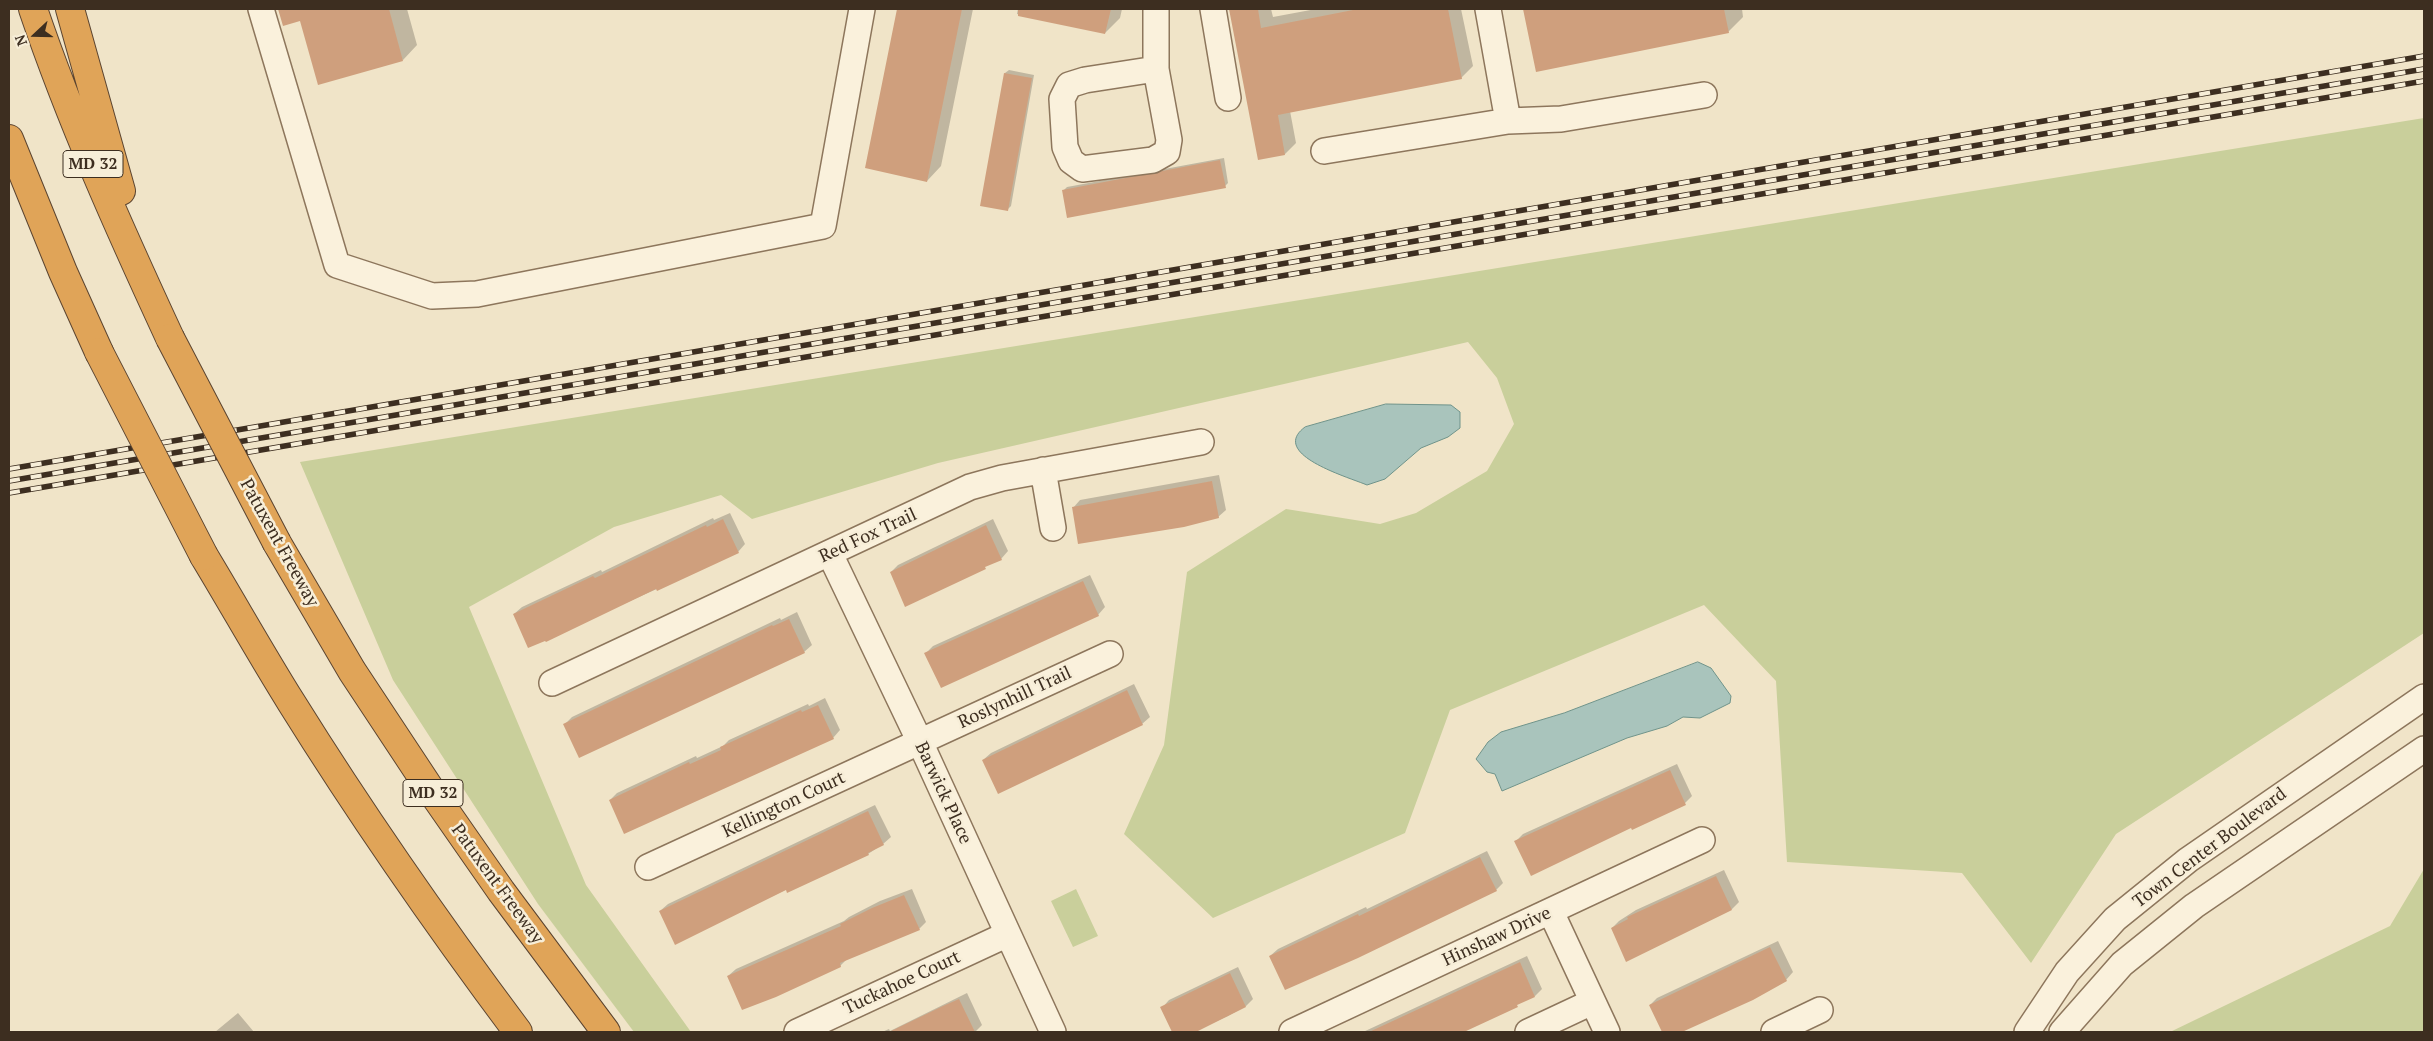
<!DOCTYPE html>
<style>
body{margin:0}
#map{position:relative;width:2433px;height:1041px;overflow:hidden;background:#f0e4c8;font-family:"PT Serif",serif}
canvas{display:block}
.frame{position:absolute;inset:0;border:10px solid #3d2e20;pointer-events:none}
.north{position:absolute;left:10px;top:10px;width:50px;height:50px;-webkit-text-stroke:4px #f7eed8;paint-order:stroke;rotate:249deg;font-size:14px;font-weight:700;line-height:20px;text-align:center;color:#3d2e20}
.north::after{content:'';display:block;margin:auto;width:18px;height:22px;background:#3d2e20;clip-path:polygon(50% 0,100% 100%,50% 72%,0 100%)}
</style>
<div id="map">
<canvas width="2433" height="1041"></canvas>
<div class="frame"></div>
<div class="north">N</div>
</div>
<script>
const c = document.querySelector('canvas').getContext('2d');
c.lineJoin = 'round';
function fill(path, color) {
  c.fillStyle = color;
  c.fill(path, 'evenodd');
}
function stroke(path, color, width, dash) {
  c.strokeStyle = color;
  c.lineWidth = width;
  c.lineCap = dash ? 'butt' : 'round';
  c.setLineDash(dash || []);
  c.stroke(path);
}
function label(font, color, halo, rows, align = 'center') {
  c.font = font + ' "PT Serif",serif';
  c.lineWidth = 5;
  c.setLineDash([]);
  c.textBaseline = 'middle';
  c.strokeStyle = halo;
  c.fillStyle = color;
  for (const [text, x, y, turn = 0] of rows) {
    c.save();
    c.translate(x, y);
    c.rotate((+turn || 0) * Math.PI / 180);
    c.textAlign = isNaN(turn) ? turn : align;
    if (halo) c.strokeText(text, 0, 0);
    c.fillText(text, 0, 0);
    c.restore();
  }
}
const green = new Path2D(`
 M 2424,118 L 2424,633 L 2116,834 L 2031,963 L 1962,873 L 1787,862 L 1776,681 L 1704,605 L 1450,710 L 1405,833 L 1213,918 L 1124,834 L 1164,745 L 1187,572 L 1286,509 L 1380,524 L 1416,513 L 1487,471 L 1514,424 L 1497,378 L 1468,342 L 938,463 L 752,519 L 721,495 L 614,527 L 469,607 L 586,885 L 691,1032 L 634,1032 L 538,904 L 393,680 L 300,462 Z
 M 2424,869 L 2424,1032 L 2170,1032 L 2390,926 Z
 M 1076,889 L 1098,936 L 1073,947 L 1051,901 Z`);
const water = new Path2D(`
 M 1386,404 L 1451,405 L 1460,412 L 1460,428 L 1448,437 L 1421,448 L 1385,479 L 1367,485 C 1348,477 1268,454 1305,427 Z
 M 1698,662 L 1711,668 L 1731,696 L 1730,703 L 1700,718 L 1683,717 L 1667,726 L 1627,738 L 1502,791 L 1495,774 L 1487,772 L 1476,759 L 1488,742 L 1501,732 L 1564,713 Z`);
const shadow = new Path2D(`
 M 279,9 L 407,9 L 417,45 L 403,60 L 301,20 L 284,25 Z
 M 898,9 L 973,9 L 941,166 L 927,181 L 866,167 Z
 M 1018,9 L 1122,9 L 1120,18 L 1105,33 L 1017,14 Z
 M 1231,9 L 1271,9 L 1273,17 L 1316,9 L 1461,9 L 1473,66 L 1461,78 L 1290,111 L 1296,143 L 1285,154 L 1259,159 Z
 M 1524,9 L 1742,9 L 1743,17 L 1728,32 L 1537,70 Z
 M 1009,70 L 1034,75 L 1011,206 L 1007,210 L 1005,73 Z
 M 1224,158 L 1228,183 L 1225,186 L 1063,191 L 1067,187 Z
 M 1219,475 L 1226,510 L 1218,517 L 1073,508 L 1080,500 Z
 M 730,513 L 745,544 L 738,552 L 529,647 L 514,614 L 522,607 L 601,570 L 602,572 L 713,518 L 714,520 Z
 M 993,519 L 1008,551 L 1001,559 L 891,572 L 898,565 Z
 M 1090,575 L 1105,607 L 1098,615 L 926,653 L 933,646 Z
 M 797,612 L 812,645 L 804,652 L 565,724 L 572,717 L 780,618 L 781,620 Z
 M 1134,684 L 1150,717 L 1142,724 L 983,760 L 991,753 Z
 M 825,698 L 840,730 L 833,738 L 610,800 L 617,793 L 696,756 L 697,758 L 723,746 L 729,740 L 808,704 L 809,706 Z
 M 1677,764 L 1692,796 L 1685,803 L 1516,841 L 1523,834 Z
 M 875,805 L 891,837 L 883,844 L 868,854 L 787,889 L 676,943 L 660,911 L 668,904 Z
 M 1487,851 L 1503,883 L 1496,890 L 1270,956 L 1278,949 L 1366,907 L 1367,909 Z
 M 1724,870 L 1739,902 L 1732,909 L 1627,960 L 1612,928 L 1619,921 L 1636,910 Z
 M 912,889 L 926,922 L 919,929 L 847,959 L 840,966 L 728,976 L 736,969 L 844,921 L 849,917 L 880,901 Z
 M 1778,941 L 1793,972 L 1786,980 L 1752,999 L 1676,1032 L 1663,1032 L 1650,1005 L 1657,998 Z
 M 1527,956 L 1542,989 L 1535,996 L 1458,1032 L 1363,1032 Z
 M 1238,967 L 1253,999 L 1246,1006 L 1228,1016 L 1193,1032 L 1173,1032 L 1162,1008 L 1169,1000 Z
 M 967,993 L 982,1025 L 975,1032 L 882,1032 L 889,1029 L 890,1031 Z
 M 238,1013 L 254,1032 L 215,1032 Z`);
const building = new Path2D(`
 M 278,9 L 389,9 L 403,61 L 318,85 L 300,21 L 283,26 Z
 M 897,9 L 962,9 L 927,182 L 865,168 Z
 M 1018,9 L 1111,9 L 1105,34 L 1018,16 Z
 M 1229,9 L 1258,9 L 1261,28 L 1358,9 L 1448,9 L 1462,79 L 1278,115 L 1285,155 L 1258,160 Z
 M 1523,9 L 1724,9 L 1729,33 L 1536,72 Z
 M 1004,73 L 1032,78 L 1008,211 L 980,206 Z
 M 1220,160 L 1226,188 L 1067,218 L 1062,190 Z
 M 1212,481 L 1219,518 L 1184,527 L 1078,544 L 1072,507 Z
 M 723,519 L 739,553 L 657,591 L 656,589 L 546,642 L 545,641 L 528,648 L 513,614 L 593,576 L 595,578 L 706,525 L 707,527 Z
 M 986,525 L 1002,560 L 985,567 L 986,569 L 905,607 L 890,572 Z
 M 1083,581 L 1099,616 L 941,688 L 924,653 Z
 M 789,619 L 805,653 L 579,758 L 563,724 L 772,625 L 773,626 Z
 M 1127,690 L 1143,725 L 998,794 L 982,760 Z
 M 818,705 L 834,739 L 624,834 L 609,800 L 689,762 L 690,764 L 721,750 L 720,747 L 801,710 L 802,712 Z
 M 1670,770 L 1686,805 L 1632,830 L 1631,828 L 1531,876 L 1514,841 Z
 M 868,811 L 884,845 L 868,853 L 869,855 L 787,893 L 786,890 L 675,945 L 659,911 Z
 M 1480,857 L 1497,891 L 1358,958 L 1285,990 L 1269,956 L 1358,914 L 1359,916 Z
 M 1716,876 L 1732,910 L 1626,962 L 1611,928 L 1628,919 L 1627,917 Z
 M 904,895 L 920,930 L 840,963 L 841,967 L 776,997 L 742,1010 L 727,976 L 841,926 L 840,924 L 872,908 Z
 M 1770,947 L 1787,981 L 1753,1000 L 1682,1032 L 1662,1032 L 1649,1005 Z
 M 1520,962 L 1535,997 L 1517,1005 L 1518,1007 L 1464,1032 L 1369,1032 Z
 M 1230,973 L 1246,1007 L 1196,1032 L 1172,1032 L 1160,1007 Z
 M 959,999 L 975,1032 L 889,1032 L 943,1006 Z`);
const minor = new Path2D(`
 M 261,9 L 337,265 L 432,296 L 477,294 L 823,226 L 862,9
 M 1213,9 L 1228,98
 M 1156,69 L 1085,80 L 1069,85 L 1062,99 L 1065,147 L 1071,161 L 1082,169 L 1153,160 L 1167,152 L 1169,140 L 1156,69 L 1156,9
 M 1508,121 L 1561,119 L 1704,95
 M 1324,151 L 1508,121 L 1488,9
 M 1043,470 L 1053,528
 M 830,554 L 920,742 L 1053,1032
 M 552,683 L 970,487 L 1002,478 L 1201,442
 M 648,867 L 1110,654
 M 1551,912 L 1607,1032
 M 797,1032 L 1008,934
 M 1292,1032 L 1702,840
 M 1528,1032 L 1592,1002
 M 1774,1032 L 1820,1010
 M 2027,1032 L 2067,972 L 2115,919 L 2188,860 L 2424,697
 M 2062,1032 L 2122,964 L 2194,906 L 2424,749`);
const highway = new Path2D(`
 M 33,9 C 71,121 120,230 170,338
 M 70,9 L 121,191
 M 9,139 L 63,272 L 99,352
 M 277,543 L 352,671 L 430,789 L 501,891 L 606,1032
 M 204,556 C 233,604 261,654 291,702 C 362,816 438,925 518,1032`);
const rail = new Path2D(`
 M 9,469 L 2424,56
 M 9,481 L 2424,69
 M 9,493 L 2424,81`);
const highwayBridge = new Path2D(`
 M 170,338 L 277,543
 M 99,352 L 204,556`);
const shields = [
 [93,164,60],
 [433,793,60]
];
const shieldNames = [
 ["MD 32",93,164],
 ["MD 32",433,793]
];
const streetNames = [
 ["Red Fox Trail",868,536,-25],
 ["Patuxent Freeway",279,543,61],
 ["Roslynhill Trail",1015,698,-25],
 ["Barwick Place",943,793,65],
 ["Kellington Court",784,805,-25],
 ["Town Center Boulevard",2210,848,-37],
 ["Patuxent Freeway",497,884,54],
 ["Hinshaw Drive",1497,937,-25],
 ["Tuckahoe Court",902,983,-25]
];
fill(green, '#c9cf9b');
fill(water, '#a9c4bc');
stroke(water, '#6f938a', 1);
fill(shadow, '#0003');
fill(building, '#cf9f7d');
stroke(minor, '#8d765c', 28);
stroke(highway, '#5b4430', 30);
stroke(minor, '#faf1dc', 25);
stroke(highway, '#e0a458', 28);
stroke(rail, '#3d2e20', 5.5);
stroke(rail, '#f7eed8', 4, [11]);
stroke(highwayBridge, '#5b4430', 30, []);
stroke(highwayBridge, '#e0a458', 28);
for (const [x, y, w] of shields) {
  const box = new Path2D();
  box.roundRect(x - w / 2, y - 13.5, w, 27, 4);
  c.fillStyle = '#f7eed8';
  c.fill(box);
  stroke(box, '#3d2e20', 1);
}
label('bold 16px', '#3d2e20', null, shieldNames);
label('18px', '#3d2e20', '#f7eed8', streetNames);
</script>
